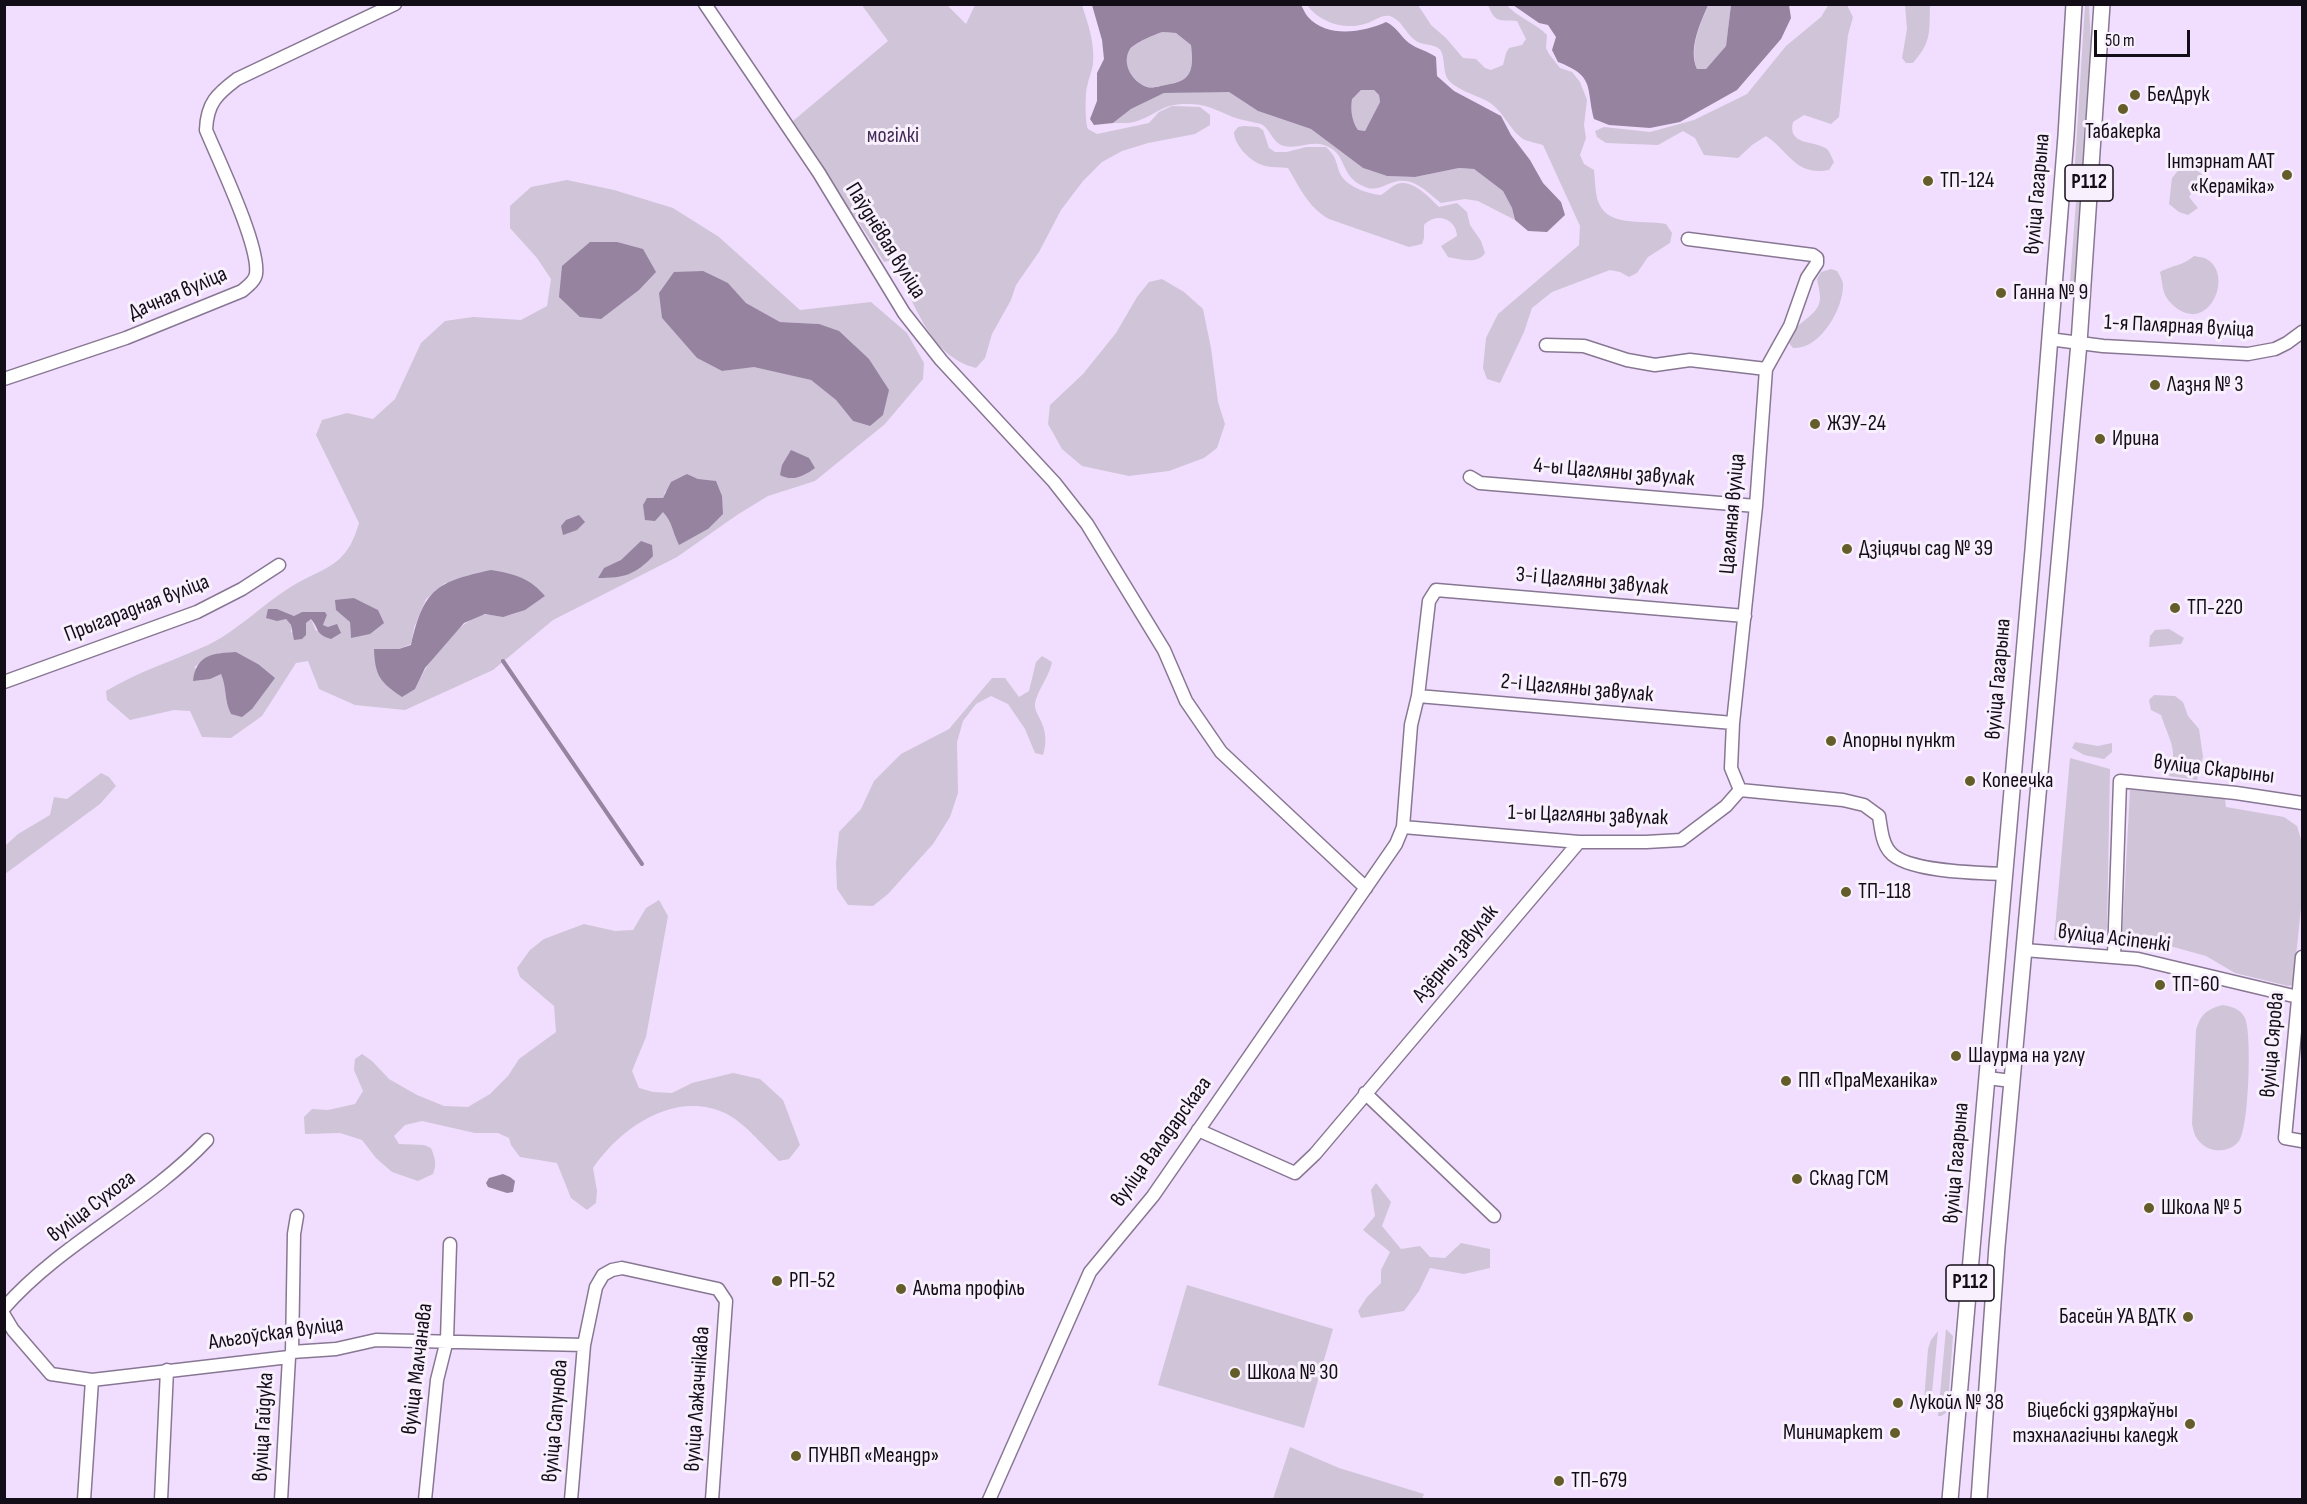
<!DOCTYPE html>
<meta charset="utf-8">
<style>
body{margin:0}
#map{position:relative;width:2307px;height:1504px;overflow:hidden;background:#f1defe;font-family:"Sofia Sans Condensed",sans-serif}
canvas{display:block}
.frame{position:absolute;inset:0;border:6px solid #130d17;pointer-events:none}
.scale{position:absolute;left:2094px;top:30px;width:96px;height:27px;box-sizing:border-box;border:3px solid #130d17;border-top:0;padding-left:8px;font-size:18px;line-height:21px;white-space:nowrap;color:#130d17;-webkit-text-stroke:4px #f8f0fd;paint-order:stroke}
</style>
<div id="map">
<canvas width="2307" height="1504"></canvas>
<div class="frame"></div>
<div class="scale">50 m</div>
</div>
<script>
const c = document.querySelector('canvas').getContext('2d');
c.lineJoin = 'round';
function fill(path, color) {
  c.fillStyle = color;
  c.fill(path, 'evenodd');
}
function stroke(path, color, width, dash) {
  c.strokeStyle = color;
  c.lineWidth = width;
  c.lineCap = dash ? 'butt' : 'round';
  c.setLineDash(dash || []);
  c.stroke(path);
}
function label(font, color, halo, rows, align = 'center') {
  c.font = font + ' "Sofia Sans Condensed",sans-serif';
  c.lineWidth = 6;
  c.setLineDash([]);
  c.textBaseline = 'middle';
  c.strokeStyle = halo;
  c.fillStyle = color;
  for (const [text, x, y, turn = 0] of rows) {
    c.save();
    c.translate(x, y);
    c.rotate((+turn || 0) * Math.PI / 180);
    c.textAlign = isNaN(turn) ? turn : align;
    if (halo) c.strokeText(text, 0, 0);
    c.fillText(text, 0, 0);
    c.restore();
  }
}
const green = new Path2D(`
 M 861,4 L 947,5 L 966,24 L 975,5 L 1082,5 C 1088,24 1095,43 1093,64 C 1092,72 1088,79 1087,87 C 1085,95 1085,122 1088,129 L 1097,134 L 1149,123 L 1159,112 L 1172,106 L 1200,107 L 1210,115 L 1210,125 L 1195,134 L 1148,143 L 1122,151 L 1102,162 L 1083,181 L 1061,210 L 1039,252 L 1016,285 L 1011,300 L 992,334 L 985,358 L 976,368 C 924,354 917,298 889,261 L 884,262 L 860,224 L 826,180 L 822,165 L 793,121 L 888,41 Z
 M 1829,4 L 1847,5 L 1853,17 L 1848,35 L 1839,117 L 1831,124 L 1804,115 L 1793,122 C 1787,146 1814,140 1827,149 C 1830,152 1832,158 1834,162 L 1829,170 C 1795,176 1790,152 1766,136 L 1752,145 L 1738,158 L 1704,155 L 1695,138 L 1683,131 L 1658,145 L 1606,143 L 1597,137 L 1595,131 L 1604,127 L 1650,132 L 1694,120 L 1747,94 L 1786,46 L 1821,17 Z
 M 1307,5 L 1418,5 L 1431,25 L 1446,38 L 1463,58 L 1476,59 L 1485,68 L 1491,70 L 1503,65 L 1506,53 L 1509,48 L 1522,45 L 1526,39 L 1517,21 C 1499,20 1495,23 1488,5 L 1507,5 C 1516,17 1536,23 1547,35 L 1546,48 L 1549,54 L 1560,68 L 1572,72 L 1580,82 L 1587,100 L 1584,125 L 1586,138 L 1580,155 L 1584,164 L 1594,170 C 1595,179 1595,189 1597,198 C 1605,229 1642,219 1666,224 L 1672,233 L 1670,243 L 1648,257 L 1637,273 L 1629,277 L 1620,272 L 1610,270 L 1552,292 L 1532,308 L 1524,332 L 1500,383 L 1487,379 L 1483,368 L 1486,338 L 1498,314 L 1579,245 L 1580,226 L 1543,145 C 1537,143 1530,142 1525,140 C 1509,131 1504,110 1487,101 C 1476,95 1454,89 1447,78 C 1443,70 1445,59 1441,51 C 1436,43 1423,46 1416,41 C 1407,35 1403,23 1394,18 C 1385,12 1376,20 1368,23 C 1346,31 1320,23 1307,5 Z
 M 1708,5 L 1731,5 L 1726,46 L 1706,69 L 1697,69 C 1689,48 1700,25 1708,5 Z
 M 1905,5 L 1930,5 C 1929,33 1932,41 1913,63 L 1906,63 L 1902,58 L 1907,29 Z
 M 2085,5 L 2089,5 L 2091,46 L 2075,295 L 2069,294 L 2077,188 L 2075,163 Z
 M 1163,32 L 1176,33 L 1191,45 C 1193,72 1193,80 1165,85 C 1159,86 1152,88 1147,87 C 1132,82 1121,63 1130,49 C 1134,44 1157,33 1163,32 Z
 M 1361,90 L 1374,90 L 1379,95 L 1380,102 L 1365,131 L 1358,130 C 1352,122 1350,109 1351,99 Z
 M 1197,92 L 1229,92 L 1258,111 L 1311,129 L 1363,168 L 1387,176 L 1415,177 L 1459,168 L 1474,169 L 1503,191 L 1512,208 L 1515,220 L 1478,201 L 1465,199 L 1441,203 C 1430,194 1415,178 1398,181 C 1384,184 1377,193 1363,186 C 1342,177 1346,158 1332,149 C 1313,137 1301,150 1284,146 C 1272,143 1271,129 1261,124 C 1254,122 1246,121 1239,119 C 1222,114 1210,104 1191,104 C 1164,103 1162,111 1140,120 C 1132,124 1122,123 1113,123 L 1131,109 L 1164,93 Z
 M 1244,126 L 1258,127 L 1263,130 L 1269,148 L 1275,152 L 1287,152 L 1306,147 L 1326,147 C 1339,159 1335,165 1342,177 C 1350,188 1369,194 1381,195 C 1386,192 1392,186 1397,184 C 1412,178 1430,198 1439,207 L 1457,203 L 1467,212 L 1470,225 L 1481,241 L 1485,253 C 1477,265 1460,259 1448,257 L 1441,246 L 1457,236 C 1456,218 1436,212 1424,225 L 1424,238 L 1422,244 L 1409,247 L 1329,219 C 1308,207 1300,188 1288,168 C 1280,167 1270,168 1262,165 C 1250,161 1234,145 1234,132 L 1238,127 Z
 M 2182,166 C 2195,167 2205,174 2210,186 L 2205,189 L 2194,188 L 2189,197 L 2198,208 L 2188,215 L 2179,212 L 2169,204 L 2172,178 Z
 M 567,180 L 614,190 L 673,208 L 719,237 L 800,310 L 871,302 L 907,333 L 924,363 L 923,379 L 885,424 L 815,481 L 768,496 L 737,515 L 677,557 L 553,620 L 493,670 L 405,710 L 355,705 L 319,689 L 308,661 L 296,663 L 262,716 L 231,738 L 202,737 L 190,711 L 174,710 L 130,720 L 107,700 L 106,691 C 139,671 176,660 210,644 C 238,630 262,605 289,588 C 324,566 346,569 359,523 L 316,435 L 322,420 L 347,413 L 373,419 L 395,399 L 421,343 L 445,321 L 473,317 L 521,320 L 547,306 L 551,279 L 537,258 L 510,228 L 510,206 L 531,187 ZM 728,283 L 746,303 L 780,322 L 819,324 L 870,426 L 853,421 L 836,400 L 811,380 L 754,366 L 722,371 L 697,358 L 662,318 ZM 687,474 L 698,479 L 708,529 L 679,544 C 675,538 675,532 673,525 C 670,518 660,507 656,498 L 663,498 L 665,492 ZM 445,583 L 545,596 C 532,604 520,614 504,616 C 497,617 489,613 482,615 C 451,626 428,661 415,689 L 374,649 L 399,649 L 411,644 L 414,628 L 426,599 ZM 354,598 L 378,610 L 351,638 L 350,622 ZM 277,609 L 294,616 L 302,612 L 325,612 L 327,615 L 323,625 L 328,627 L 316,631 L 311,619 L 291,633 L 291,625 ZM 236,652 L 258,664 L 231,714 C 224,701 227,688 221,674 L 194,668 C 208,654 217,653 236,652 Z
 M 2194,256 C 2198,257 2205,257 2208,260 C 2231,275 2213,322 2186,313 C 2177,310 2170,304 2165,295 C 2162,288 2162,279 2160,272 C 2175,264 2180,267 2194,256 Z
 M 1831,269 L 1837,271 C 1839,275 1843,280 1843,284 C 1844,308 1820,350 1793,348 L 1789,343 C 1790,322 1820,318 1820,298 C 1820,292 1818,285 1817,279 L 1821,272 Z
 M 1162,279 L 1184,292 L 1203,309 L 1211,348 L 1218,402 L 1225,424 L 1217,448 L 1204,458 L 1169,471 L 1129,476 L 1082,466 L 1062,449 L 1048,424 L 1050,405 L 1083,374 L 1116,333 L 1137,297 L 1149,282 Z
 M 2169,629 L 2184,638 L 2181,644 L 2149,647 L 2150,636 L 2155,630 Z
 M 1042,656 L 1052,662 C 1049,678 1035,693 1035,706 C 1035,710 1038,715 1040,719 C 1046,731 1047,742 1043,755 L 1035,753 L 1025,729 L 1008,704 L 991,696 L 976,704 L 963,721 L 957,742 L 958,793 L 950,817 L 933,844 L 888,894 L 873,906 L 848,905 L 837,889 L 836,863 L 839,832 L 861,809 L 874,781 L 901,754 L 949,729 L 992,678 L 1005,678 L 1019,697 L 1029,691 L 1036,662 Z
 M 2154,695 L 2175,696 L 2183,702 L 2188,716 L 2199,729 L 2203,757 L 2197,780 L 2169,776 C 2179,750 2169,740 2161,715 L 2151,710 L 2149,700 Z
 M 2075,742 L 2098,746 L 2112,743 L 2112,752 L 2104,759 L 2084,755 L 2072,748 Z
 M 2070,758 L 2110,769 L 2107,927 L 2104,937 L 2096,943 L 2054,940 Z
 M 101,773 L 109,777 L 116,786 L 100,804 L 5,874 L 5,846 L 18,834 L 50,815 L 54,797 L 67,799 Z
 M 2130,790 L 2219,793 L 2225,799 L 2226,807 L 2284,817 L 2297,826 L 2302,843 L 2302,898 L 2293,985 L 2288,986 L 2235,973 L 2206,956 L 2159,943 L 2122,938 Z
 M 659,900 L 668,916 L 646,1037 L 632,1071 L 639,1088 L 653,1092 L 672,1093 L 692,1083 L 733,1073 L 760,1079 L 783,1100 L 800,1145 L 789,1159 L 779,1161 C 763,1146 746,1124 727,1114 C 676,1089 621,1127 593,1168 L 597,1191 L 596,1203 L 587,1210 L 571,1198 L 557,1163 L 520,1157 L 511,1145 L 509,1138 L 498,1133 L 475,1133 L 422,1121 L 405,1125 L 394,1136 L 399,1144 L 424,1145 L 431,1148 C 435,1158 437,1164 433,1174 L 418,1181 L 392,1172 L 376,1158 L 362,1140 L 340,1133 L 305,1134 L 304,1117 L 312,1109 L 328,1110 L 355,1104 L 363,1091 L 354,1070 L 355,1059 L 362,1054 L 372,1061 L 389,1079 L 417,1095 L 444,1106 L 468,1107 L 490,1094 L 508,1076 L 519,1059 L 556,1032 L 554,1006 L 520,977 L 517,968 L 530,950 L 544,939 L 584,924 L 615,931 L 633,930 L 646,908 Z
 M 2222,1005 C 2231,1006 2241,1009 2245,1018 C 2252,1033 2249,1129 2239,1141 C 2228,1155 2205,1153 2196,1137 C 2194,1134 2193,1128 2192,1124 L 2196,1030 C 2201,1014 2206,1010 2222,1005 Z
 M 1376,1183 L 1391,1202 L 1382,1226 L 1401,1249 L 1420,1246 L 1430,1257 L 1445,1258 L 1461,1243 L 1490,1249 L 1490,1268 L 1464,1274 L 1430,1268 L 1419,1291 L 1404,1311 L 1361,1318 L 1358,1311 L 1367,1297 L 1381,1283 L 1381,1270 L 1390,1252 L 1363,1230 L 1375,1216 L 1371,1190 Z
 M 1187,1285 L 1333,1329 L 1304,1428 L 1158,1385 Z
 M 1946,1329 L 1953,1336 L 1948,1405 L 1946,1413 L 1941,1416 L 1938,1416 Z
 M 1938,1331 L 1930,1413 L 1924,1401 L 1928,1349 L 1931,1340 Z
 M 1290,1447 L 1339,1468 L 1424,1494 L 1422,1499 L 1273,1499 Z`);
const water = new Path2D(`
 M 1092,5 L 1301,5 C 1303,8 1305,14 1308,17 C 1328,39 1364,32 1386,22 C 1397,27 1400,36 1409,43 C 1417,49 1428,51 1436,57 L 1437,76 L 1454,91 L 1501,116 L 1511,135 L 1530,160 L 1543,183 L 1561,202 L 1565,215 L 1547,232 L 1528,231 L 1515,220 L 1512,208 L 1503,191 L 1474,169 L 1459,168 L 1415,177 L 1387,176 L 1363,168 L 1311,129 L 1258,111 L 1229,92 L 1164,93 L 1131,109 L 1113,123 L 1094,125 L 1090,119 L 1097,101 L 1097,73 L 1104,59 L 1102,40 ZM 1163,32 L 1176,33 L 1191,45 C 1193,66 1194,80 1170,84 C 1163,85 1153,89 1147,87 C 1132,82 1121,63 1130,49 C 1133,44 1157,33 1163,32 ZM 1361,90 L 1374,90 L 1379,95 L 1380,102 L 1365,131 L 1358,130 C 1352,122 1350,109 1352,99 Z
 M 1513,5 L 1708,5 C 1700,24 1688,49 1697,69 L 1706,69 L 1726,46 L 1731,5 L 1789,5 L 1791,18 L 1781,39 L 1737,90 L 1680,122 L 1650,128 L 1609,125 L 1594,119 C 1586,87 1595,76 1558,62 L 1552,50 L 1556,37 L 1548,25 L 1539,23 Z
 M 590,242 L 617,242 L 643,249 L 656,272 L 639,290 L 601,319 L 580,317 L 559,297 L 562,266 Z
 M 703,271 L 728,283 L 746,303 L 780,322 L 819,324 L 839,331 L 869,359 L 889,390 L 883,415 L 870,426 L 853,421 L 836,400 L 811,380 L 754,367 L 722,371 L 697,358 L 662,318 L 659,293 L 674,272 Z
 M 791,450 L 809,458 L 815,468 C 804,476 793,482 780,475 L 782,465 Z
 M 687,474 L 698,479 L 716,481 L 722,496 L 723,514 L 708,529 L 679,545 C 672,531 673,523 663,512 L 655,521 L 645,520 L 643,505 L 647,498 L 663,498 L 671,482 Z
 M 579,515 L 585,522 L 577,530 L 563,535 L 561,526 L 566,520 Z
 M 641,541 L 652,545 L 653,556 C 635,575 624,578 598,578 L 604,568 L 621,560 Z
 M 491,570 C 515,574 530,578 545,596 L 525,610 L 503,617 L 485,614 L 464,623 L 425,668 L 415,689 L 402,697 C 380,682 375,676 374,649 L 399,649 L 411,645 C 424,588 437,582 491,570 Z
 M 354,598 L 378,610 L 384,623 L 370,634 L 351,638 L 350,622 L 336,610 L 335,600 Z
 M 268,609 L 277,609 L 294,616 L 302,612 L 325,612 L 327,615 L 323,625 L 328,627 L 337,624 L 341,633 L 331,639 C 315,634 320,630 311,619 L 306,623 L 306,635 L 302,639 L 294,640 L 291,625 L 286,619 L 277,621 L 266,618 Z
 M 236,652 L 258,664 L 275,678 L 252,709 L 242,717 L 231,714 C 224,701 227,688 221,674 L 210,679 L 193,681 C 196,654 214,653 236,652 Z
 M 503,1174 L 510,1177 L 515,1181 L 513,1192 L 507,1193 L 488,1187 L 486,1183 L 489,1178 Z`);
const stream = new Path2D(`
 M 503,661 L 642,864`);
const minor = new Path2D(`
 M 705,4 L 819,173 L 904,313 L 941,360 L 1054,482 L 1087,524 L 1164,650 L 1186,701 L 1221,752 L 1366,888
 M 1688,239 L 1813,255 L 1817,258 L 1817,263 L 1807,278 L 1790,326 L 1766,369 L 1756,506 L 1733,723 L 1731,768 L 1740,790
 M 2049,339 L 2103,346 L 2248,354 L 2275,349 L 2287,343 L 2302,332
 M 1546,345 L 1584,346 L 1627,360 L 1655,365 L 1690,360 L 1766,369
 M 4,379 L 126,338 L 242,291 C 248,286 255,281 256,274 C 260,246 218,159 206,130 C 207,103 217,94 237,79 L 395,4
 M 1470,477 L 1480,483 L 1756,506
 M 4,682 L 197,612 L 242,589 L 279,565
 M 1418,696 L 1733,723
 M 1403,827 L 1579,842 L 1646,842 L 1681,840 L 1726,806 L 1740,790 L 1843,800 L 1864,805 L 1879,816 C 1881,828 1882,843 1890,852 C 1906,872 1979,873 2005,874
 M 2024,950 L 2138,959 L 2302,998
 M 2114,956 L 2120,781 L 2236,793 L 2302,803
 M 2302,957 L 2285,1138 L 2302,1141
 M 1987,1078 L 2012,1081
 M 1365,1093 L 1494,1216
 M 1198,1130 L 1295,1173 L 1315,1154 L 1579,842
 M 4,1308 C 62,1242 147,1204 207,1140
 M 4,1315 L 13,1330 L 51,1374 L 92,1380 L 289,1357 L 292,1352 L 336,1349 L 376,1340 L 584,1345
 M 292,1352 L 294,1234 L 297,1216
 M 84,1500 L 92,1380
 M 161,1500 L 167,1370
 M 281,1500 L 289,1357
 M 425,1500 L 437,1380 L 447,1340 L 450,1244
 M 571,1500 L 584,1345 L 596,1287 L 603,1275 L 612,1270 L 622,1268 L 718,1289 L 726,1301 L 712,1500
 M 989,1500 L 1090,1272 L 1153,1196 L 1396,844 L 1403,827 L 1411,725 L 1418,696 L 1429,601 L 1436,590 L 1745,616`);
const major = new Path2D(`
 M 1950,1500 L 2033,550 L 2066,136 L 2074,4
 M 1979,1500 L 1997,1246 L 2079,343 L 2102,4`);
const markers = [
 [2135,95,6,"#645d2a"],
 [2123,109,6,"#645d2a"],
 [2287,175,6,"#645d2a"],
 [1928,181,6,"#645d2a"],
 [2001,293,6,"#645d2a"],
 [2155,385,6,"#645d2a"],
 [1815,424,6,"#645d2a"],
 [2100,439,6,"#645d2a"],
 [1847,549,6,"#645d2a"],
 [2175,608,6,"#645d2a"],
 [1831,741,6,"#645d2a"],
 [1970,781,6,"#645d2a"],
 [1846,892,6,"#645d2a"],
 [2160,985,6,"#645d2a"],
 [1956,1056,6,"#645d2a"],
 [1786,1081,6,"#645d2a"],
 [1797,1179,6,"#645d2a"],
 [2149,1208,6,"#645d2a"],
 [777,1281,6,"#645d2a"],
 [901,1289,6,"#645d2a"],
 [2188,1317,6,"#645d2a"],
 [1235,1373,6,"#645d2a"],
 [1898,1403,6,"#645d2a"],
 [2190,1424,6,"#645d2a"],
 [1895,1433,6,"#645d2a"],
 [796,1456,6,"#645d2a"],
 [1559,1481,6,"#645d2a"]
];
const shields = [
 [2089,183,48],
 [1970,1283,48]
];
const shieldNames = [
 ["Р112",2089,183],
 ["Р112",1970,1283]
];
const poiNames = [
 ["БелДрук",2147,95],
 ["Табакерка",2123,132,"center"],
 ["Інтэрнат ААТ",2275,162,"right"],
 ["«Кераміка»",2275,187,"right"],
 ["ТП-124",1940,181],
 ["Ганна № 9",2013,293],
 ["Лазня № 3",2167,385],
 ["ЖЭУ-24",1827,424],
 ["Ирина",2112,439],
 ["Дзіцячы сад № 39",1859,549],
 ["ТП-220",2187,608],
 ["Апорны пункт",1843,741],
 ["Копеечка",1982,781],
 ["ТП-118",1858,892],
 ["ТП-60",2172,985],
 ["Шаурма на углу",1968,1056],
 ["ПП «ПраМеханіка»",1798,1081],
 ["Склад ГСМ",1809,1179],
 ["Школа № 5",2161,1208],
 ["РП-52",789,1281],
 ["Альта профіль",913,1289],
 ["Басейн УА ВДТК",2176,1317,"right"],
 ["Школа № 30",1247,1373],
 ["Лукойл № 38",1910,1403],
 ["Віцебскі дзяржаўны",2178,1411,"right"],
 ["тэхналагічны каледж",2178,1436,"right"],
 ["Минимаркет",1883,1433,"right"],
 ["ПУНВП «Меандр»",808,1456],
 ["ТП-679",1571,1481]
];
const parkNames = [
 ["могілкі",893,136]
];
const streetNames = [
 ["вуліца Гагарына",2038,194,-85],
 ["Паўднёвая вуліца",885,241,58],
 ["Дачная вуліца",178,294,-23],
 ["1-я Палярная вуліца",2179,327,3],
 ["4-ы Цагляны завулак",1614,473,5],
 ["Цагляная вуліца",1733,514,-85],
 ["3-і Цагляны завулак",1592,582,5],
 ["Прыгарадная вуліца",137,609,-21],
 ["вуліца Гагарына",1999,679,-85],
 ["2-і Цагляны завулак",1577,689,5],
 ["вуліца Скарыны",2214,770,7],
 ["1-ы Цагляны завулак",1588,816,2],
 ["вуліца Асіпенкі",2114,939,7],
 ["Азёрны завулак",1456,954,-50],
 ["вуліца Сярова",2273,1045,-85],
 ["вуліца Валадарскага",1162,1142,-54],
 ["вуліца Гагарына",1957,1163,-85],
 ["вуліца Сухога",92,1207,-37],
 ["Альгоўская вуліца",276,1334,-8],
 ["вуліца Малчанава",418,1369,-83],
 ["вуліца Лажачнікава",698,1399,-86],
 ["вуліца Сапунова",556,1421,-85],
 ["вуліца Гайдука",264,1427,-87]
];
fill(green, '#d0c4d8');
fill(water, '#9583a0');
stroke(stream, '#9583a0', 4);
stroke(minor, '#887793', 15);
stroke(major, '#887793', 18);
stroke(minor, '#fff', 12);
stroke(major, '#fff', 15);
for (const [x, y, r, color] of markers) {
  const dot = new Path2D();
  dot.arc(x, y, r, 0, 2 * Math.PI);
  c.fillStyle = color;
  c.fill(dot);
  stroke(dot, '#f8f0fd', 2);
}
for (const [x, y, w] of shields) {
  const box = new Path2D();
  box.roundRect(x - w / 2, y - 18, w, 36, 4.5);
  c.fillStyle = '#f8f0fd';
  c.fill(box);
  stroke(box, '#130d17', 1.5);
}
label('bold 21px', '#130d17', null, shieldNames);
label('22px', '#130d17', '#f8f0fd', poiNames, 'left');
label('22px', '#442a54', '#f8f0fd', parkNames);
label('22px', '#130d17', '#f8f0fd', streetNames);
</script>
